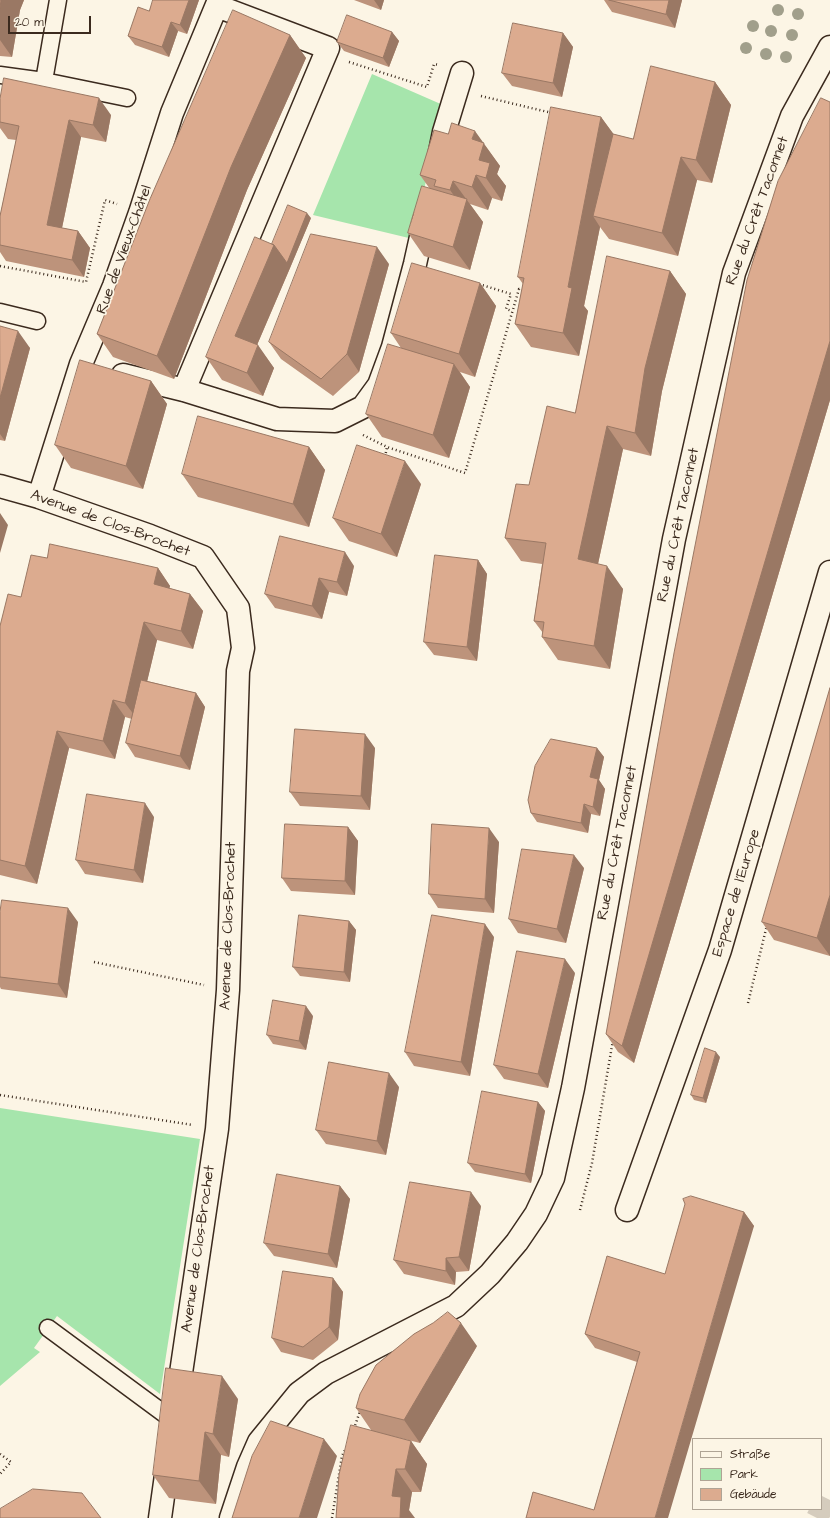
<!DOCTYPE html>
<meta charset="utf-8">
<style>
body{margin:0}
#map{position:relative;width:830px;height:1518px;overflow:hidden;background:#fcf5e5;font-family:"Architects Daughter",sans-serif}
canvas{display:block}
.legend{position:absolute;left:692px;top:1438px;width:130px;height:72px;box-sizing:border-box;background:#fcf5e5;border:1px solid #afa495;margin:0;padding:5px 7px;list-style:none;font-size:12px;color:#3b2a1e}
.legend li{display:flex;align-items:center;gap:8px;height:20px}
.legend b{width:20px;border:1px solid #afa495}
.scale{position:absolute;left:8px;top:16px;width:83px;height:18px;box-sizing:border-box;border:2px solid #3b2a1e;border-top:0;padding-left:5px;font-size:12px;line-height:14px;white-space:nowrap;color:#3b2a1e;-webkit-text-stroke:3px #fcf5e5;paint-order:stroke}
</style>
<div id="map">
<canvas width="830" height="1518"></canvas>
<ul class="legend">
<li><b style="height:5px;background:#fcf5e5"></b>Straße</li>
<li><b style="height:11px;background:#a6e5ac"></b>Park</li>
<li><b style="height:11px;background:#dcab8f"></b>Gebäude</li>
</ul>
<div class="scale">20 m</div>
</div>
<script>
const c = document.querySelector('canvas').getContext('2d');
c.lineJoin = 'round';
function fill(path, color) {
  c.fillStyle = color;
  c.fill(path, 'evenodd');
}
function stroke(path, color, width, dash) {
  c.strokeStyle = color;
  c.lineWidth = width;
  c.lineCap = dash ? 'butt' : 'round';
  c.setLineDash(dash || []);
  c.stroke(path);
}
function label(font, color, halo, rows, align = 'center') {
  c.font = font + ' "Architects Daughter",sans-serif';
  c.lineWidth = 3.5;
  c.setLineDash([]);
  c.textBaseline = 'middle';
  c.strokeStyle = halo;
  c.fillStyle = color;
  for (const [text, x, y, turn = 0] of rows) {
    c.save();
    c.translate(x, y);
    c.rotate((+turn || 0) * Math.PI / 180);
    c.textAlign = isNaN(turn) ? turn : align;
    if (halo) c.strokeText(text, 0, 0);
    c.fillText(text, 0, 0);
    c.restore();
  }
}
const green = new Path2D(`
 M 372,74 L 443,105 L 413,239 L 313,215 Z
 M 0,1108 L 200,1139 L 160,1394 L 57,1316 L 34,1348 L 40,1352 L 0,1386 Z`);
const motorwayTunnel = new Path2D(`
 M 817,1518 L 830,1492`);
const path = new Path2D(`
 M 349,62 L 427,87 L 434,64 L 439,65
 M 481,96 L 552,113
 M 0,266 L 86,282 L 105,200 L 117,204
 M 479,284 L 511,294 L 506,309 L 512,311
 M 363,435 L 387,447 L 465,473 L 519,289 L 524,290
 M 385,457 L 387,447
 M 94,962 L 204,985
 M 748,1003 L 767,925
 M 0,1095 L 193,1125
 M 580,1210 L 592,1163 L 613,1040
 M 354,1429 L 360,1411
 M 0,1454 L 11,1462 L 0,1474
 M 332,1518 L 342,1456 L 346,1448`);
const service = new Path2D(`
 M 58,0 L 44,81 L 127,98
 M 0,75 L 44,81
 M 0,312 L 37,321
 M 48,1328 L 174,1421`);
const minor = new Path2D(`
 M 438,162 L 444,132 L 462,73
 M 123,375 L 184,390 L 277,419 L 335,421 L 363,407 L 379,385 L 393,347 L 415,264 L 425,219
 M 184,390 L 328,48 L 217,6
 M 0,486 L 39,497 L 150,536 L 203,557 L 238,608 L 243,648 L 238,671 L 228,990 L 217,1129 L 177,1400
 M 39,497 L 81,364 L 114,286 L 140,213 L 172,113 L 219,0
 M 627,1210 L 720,950 L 830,572
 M 160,1518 L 168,1461
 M 231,1518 L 248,1467 L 259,1442 L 299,1393 L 326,1373 L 456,1306 L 490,1274 L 517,1242 L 536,1214 L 553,1178 L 573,1088 L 674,539 L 734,273 L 792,116 L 830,47`);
const trees = [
 [778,10],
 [798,14],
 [753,26],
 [771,31],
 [792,35],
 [746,48],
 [766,54],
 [786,57]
];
const wall = new Path2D(`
 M 0,0 L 24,0 L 20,10 L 12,57 L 0,56 Z
 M 199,0 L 187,34 L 178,31 L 169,57 L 135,45 L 128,36 L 149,11 Z
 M 354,0 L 384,0 L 381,10 Z
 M 604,0 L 682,0 L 675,28 L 612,12 Z
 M 392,32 L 399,41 L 389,67 L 344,51 L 337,42 Z
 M 563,33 L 573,47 L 562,97 L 512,86 L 502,73 Z
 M 290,35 L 306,58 L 247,190 L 174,379 L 113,357 L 97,334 Z
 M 715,82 L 731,105 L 712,183 L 697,180 L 678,256 L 609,239 L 600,227 L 584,306 L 588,311 L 579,356 L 531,347 L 515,324 L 523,284 L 518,277 L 601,117 L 613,134 L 633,139 Z
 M 0,99 L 111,115 L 106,142 L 81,137 L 62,228 L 78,231 L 90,248 L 84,277 L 6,261 L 0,252 L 0,216 L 16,140 L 8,139 L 0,128 Z
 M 830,102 L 830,400 L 634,1063 L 618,1052 L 606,1034 Z
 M 448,134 L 483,143 L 500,166 L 497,174 L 506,186 L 502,201 L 492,198 L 488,210 L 470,204 L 483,222 L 470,270 L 424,256 L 408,233 L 430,189 L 420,175 Z
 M 311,218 L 290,268 L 257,345 L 274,368 L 263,396 L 222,380 L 206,357 L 272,244 Z
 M 389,264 L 359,372 L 333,396 L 281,359 L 269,342 Z
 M 670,271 L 686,294 L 662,391 L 651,456 L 623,449 L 598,564 L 623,589 L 610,669 L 558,660 L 542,637 L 543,633 L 534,621 L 542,564 L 521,561 L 505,538 L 529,485 L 575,413 Z
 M 480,283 L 496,306 L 475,377 L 460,372 L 470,387 L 449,458 L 382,437 L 366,414 L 401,348 L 391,333 Z
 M 0,326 L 30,348 L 5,441 L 0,440 Z
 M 151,381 L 167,404 L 143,489 L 71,468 L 55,445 Z
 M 309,447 L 325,470 L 309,527 L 198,497 L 182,474 Z
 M 421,484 L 397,557 L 349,541 L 333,518 Z
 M 47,558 L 158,568 L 170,586 L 169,588 L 190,594 L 203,611 L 193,649 L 157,640 L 147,681 L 196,693 L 205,707 L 190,770 L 135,757 L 126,743 L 132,719 L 125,717 L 115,759 L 69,748 L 37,884 L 0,875 L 0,626 L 21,597 Z
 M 478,560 L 487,574 L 477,661 L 434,655 L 424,642 Z
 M 354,566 L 347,596 L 329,592 L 322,619 L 275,608 L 265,594 Z
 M 830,688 L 830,956 L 774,940 L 762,922 Z
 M 375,748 L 370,810 L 300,806 L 290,792 Z
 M 597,748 L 604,757 L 599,780 L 605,789 L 600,816 L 591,814 L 588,833 L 537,822 L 531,813 Z
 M 154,817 L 143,883 L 85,874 L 76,860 Z
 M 348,827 L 358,841 L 355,895 L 291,891 L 282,878 Z
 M 499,842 L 494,913 L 438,908 L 429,894 Z
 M 584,868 L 566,943 L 518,933 L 509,919 Z
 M 0,912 L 78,922 L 67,998 L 1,989 L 0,987 Z
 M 349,921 L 356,930 L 350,982 L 300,976 L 293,967 Z
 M 494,937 L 470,1076 L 414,1066 L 405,1052 Z
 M 575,973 L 548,1088 L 504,1079 L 494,1065 Z
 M 313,1016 L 306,1050 L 273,1044 L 267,1035 Z
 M 720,1057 L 706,1103 L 694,1100 L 691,1095 Z
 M 399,1087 L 386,1155 L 326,1144 L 316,1130 Z
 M 538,1102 L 545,1111 L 531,1183 L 475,1172 L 468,1163 Z
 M 340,1186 L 350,1199 L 337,1268 L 274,1256 L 264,1243 Z
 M 481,1206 L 469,1271 L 456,1272 L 455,1285 L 404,1274 L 394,1260 Z
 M 744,1212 L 754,1226 L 594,1510 L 637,1362 L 595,1348 L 585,1334 L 665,1274 Z
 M 333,1278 L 343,1292 L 338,1340 L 313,1360 L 281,1352 L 272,1338 Z
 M 477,1346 L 420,1443 L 388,1435 L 411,1441 L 427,1464 L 421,1492 L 412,1492 L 409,1510 L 336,1518 L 371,1430 L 356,1408 Z
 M 238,1399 L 229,1457 L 221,1455 L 216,1504 L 169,1498 L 153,1475 Z`);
const shadedWall = new Path2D(`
 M 1,0 L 24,0 L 20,10 L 12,57 L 0,40 L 0,8 Z
 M 189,0 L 199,0 L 187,34 L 180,25 Z
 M 374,0 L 384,0 L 381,10 Z
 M 669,0 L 682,0 L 675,28 L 666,14 Z
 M 171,22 L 178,31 L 169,57 L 162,47 Z
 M 392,32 L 399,41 L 389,67 L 383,58 Z
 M 563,33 L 573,47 L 562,97 L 553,83 Z
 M 290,35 L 306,58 L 247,190 L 174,379 L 157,356 L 231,167 Z
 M 715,82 L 731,105 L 712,183 L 696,160 Z
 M 99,98 L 111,115 L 106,142 L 93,125 Z
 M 601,117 L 618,140 L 593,216 L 600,227 L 584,306 L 588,311 L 579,356 L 563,333 L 568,287 Z
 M 69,120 L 81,137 L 59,242 L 47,225 Z
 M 475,131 L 500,166 L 497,174 L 506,186 L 502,201 L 486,178 L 479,160 L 472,139 Z
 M 681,157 L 697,180 L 678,256 L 662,233 Z
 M 476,175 L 492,198 L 488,210 L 472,187 Z
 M 453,181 L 483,222 L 470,270 L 453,247 L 464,210 L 450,190 Z
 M 307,213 L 311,218 L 290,268 L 251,359 L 235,336 L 274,245 Z
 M 78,231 L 90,248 L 84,277 L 72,260 Z
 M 377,247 L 389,264 L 359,372 L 347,354 Z
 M 670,271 L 686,294 L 662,391 L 651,456 L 635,433 L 645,368 Z
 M 480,283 L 496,306 L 475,377 L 459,354 Z
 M 18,331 L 30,348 L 5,441 L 0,434 L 0,398 Z
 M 830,341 L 830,400 L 634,1063 L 622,1046 Z
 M 258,345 L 274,368 L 263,396 L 247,373 Z
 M 454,364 L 470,387 L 449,458 L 433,435 Z
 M 151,381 L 167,404 L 143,489 L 126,466 Z
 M 607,426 L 623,449 L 594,582 L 578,559 Z
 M 309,447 L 325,470 L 309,527 L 293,504 Z
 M 405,461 L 421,484 L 397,557 L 381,534 Z
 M 0,513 L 8,525 L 0,553 Z
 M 345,552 L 354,566 L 347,596 L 337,582 Z
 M 478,560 L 487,574 L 477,661 L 467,647 Z
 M 607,566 L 623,589 L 610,669 L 594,646 Z
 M 158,568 L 170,586 L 166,602 L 154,584 Z
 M 319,578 L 329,592 L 322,619 L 312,606 Z
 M 190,594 L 203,611 L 193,649 L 181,631 Z
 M 144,622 L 157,640 L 138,720 L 125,703 Z
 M 196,693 L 205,707 L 190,770 L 180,756 Z
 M 113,700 L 125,717 L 115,759 L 103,741 Z
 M 57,731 L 69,748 L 37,884 L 25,866 Z
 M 365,734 L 375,748 L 370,810 L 361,796 Z
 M 597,748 L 604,757 L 599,780 L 605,789 L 600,816 L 593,807 L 590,777 Z
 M 145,803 L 154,817 L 143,883 L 134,870 Z
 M 584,804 L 591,814 L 588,833 L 581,823 Z
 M 348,827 L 358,841 L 355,895 L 345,881 Z
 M 489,828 L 499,842 L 494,913 L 485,899 Z
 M 574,855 L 584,868 L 566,943 L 557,929 Z
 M 830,895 L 830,956 L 817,938 Z
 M 68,908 L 78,922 L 67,998 L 58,984 Z
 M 349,921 L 356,930 L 350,982 L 344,972 Z
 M 485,924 L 494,937 L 470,1076 L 461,1062 Z
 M 565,959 L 575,973 L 548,1088 L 538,1074 Z
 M 306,1006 L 313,1016 L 306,1050 L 299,1041 Z
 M 716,1052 L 720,1057 L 706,1103 L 703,1098 Z
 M 389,1073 L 399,1087 L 386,1155 L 377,1141 Z
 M 538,1102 L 545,1111 L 531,1183 L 525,1174 Z
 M 340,1186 L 350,1199 L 337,1268 L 328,1254 Z
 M 471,1192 L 481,1206 L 469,1271 L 459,1257 Z
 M 744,1212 L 754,1226 L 668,1518 L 655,1518 Z
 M 446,1258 L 456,1272 L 455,1285 L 446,1271 Z
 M 333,1278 L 343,1292 L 338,1340 L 329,1327 Z
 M 461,1323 L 477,1346 L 420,1443 L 404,1420 Z
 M 222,1376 L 238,1399 L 229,1457 L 213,1434 Z
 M 205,1432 L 221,1455 L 216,1504 L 199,1481 Z
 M 324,1439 L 337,1456 L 317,1518 L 299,1518 Z
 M 411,1441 L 427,1464 L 421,1492 L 405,1469 Z
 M 396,1469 L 412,1492 L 409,1510 L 415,1518 L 400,1518 L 392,1496 Z`);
const building = new Path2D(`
 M 0,0 L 1,0 L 0,8 Z
 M 153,0 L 189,0 L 180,25 L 171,22 L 162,47 L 128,36 L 138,7 L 149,11 Z
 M 609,0 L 669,0 L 666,14 Z
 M 233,10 L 290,35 L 231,167 L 157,356 L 97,334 L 150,199 Z
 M 347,15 L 392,32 L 383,58 L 337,42 Z
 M 513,23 L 563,33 L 553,83 L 502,73 Z
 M 651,66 L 715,82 L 696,160 L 681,157 L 662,233 L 593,216 L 613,134 L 633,139 Z
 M 4,78 L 99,98 L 93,125 L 69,120 L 47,225 L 78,231 L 72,260 L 0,245 L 0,216 L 19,126 L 0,122 L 0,99 Z
 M 821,98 L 830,102 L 830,341 L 622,1046 L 606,1034 L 674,653 L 747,280 L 778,181 Z
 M 551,107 L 601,117 L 568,287 L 572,288 L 563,333 L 515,324 L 524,278 L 518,277 Z
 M 452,123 L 475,131 L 472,139 L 484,143 L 479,160 L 490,163 L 486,178 L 476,175 L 472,187 L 453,181 L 450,190 L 434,186 L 436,180 L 420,175 L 434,130 L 448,134 Z
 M 422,186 L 467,199 L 453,247 L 408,233 Z
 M 288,205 L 307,213 L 287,263 L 274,245 L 272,244 Z
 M 311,234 L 377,247 L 347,354 L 321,379 L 269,342 Z
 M 255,237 L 274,245 L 235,336 L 258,345 L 247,373 L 206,357 Z
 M 607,256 L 670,271 L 645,368 L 635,433 L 607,426 L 578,559 L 607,566 L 594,646 L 542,637 L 544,622 L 534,621 L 546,543 L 505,538 L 516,484 L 529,485 L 547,406 L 575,413 Z
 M 412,263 L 480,283 L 459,354 L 391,333 Z
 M 0,326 L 18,331 L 0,398 Z
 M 388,344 L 454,364 L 433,435 L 366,414 Z
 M 80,360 L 151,381 L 126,466 L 55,445 Z
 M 198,416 L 309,447 L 293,504 L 182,474 Z
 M 357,445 L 405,461 L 381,534 L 333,518 Z
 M 280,536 L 345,552 L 337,582 L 319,578 L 312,606 L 265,594 Z
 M 50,544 L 127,561 L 158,568 L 154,584 L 190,594 L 181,631 L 144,622 L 125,703 L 113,700 L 103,741 L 57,731 L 25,866 L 0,860 L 0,626 L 8,594 L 21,597 L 31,555 L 47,558 Z
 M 435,555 L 478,560 L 467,647 L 424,642 Z
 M 141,680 L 196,693 L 180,756 L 126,743 Z
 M 830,688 L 830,895 L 817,938 L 762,922 Z
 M 295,729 L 365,734 L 361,796 L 290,792 Z
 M 551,739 L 597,748 L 590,777 L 598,779 L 593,807 L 584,804 L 581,823 L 531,813 L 528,800 L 535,766 Z
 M 87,794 L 145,803 L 134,870 L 76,860 Z
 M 285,824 L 348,827 L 345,881 L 282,878 Z
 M 432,824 L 489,828 L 485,899 L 429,894 Z
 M 522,849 L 574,855 L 557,929 L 509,919 Z
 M 2,900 L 68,908 L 58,984 L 0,977 L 0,912 Z
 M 299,915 L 349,921 L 344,972 L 293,967 Z
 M 432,915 L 485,924 L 461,1062 L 405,1052 Z
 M 517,951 L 565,959 L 538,1074 L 494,1065 Z
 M 273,1000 L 306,1006 L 299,1041 L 267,1035 Z
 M 705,1048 L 716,1052 L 703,1098 L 691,1095 Z
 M 329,1062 L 389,1073 L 377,1141 L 316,1130 Z
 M 482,1091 L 538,1102 L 525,1174 L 468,1163 Z
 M 277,1174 L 340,1186 L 328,1254 L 264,1243 Z
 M 410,1182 L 471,1192 L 459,1257 L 446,1258 L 446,1271 L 394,1260 Z
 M 691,1196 L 744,1212 L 655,1518 L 526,1518 L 533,1492 L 594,1510 L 640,1352 L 585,1334 L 607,1256 L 665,1274 L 685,1204 L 683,1199 Z
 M 283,1271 L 333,1278 L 329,1327 L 303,1347 L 272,1338 Z
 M 448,1312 L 461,1323 L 404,1420 L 356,1408 L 360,1394 L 376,1365 L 414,1334 L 433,1323 Z
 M 166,1368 L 222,1376 L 213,1434 L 205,1432 L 199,1481 L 153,1475 Z
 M 271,1421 L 324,1439 L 299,1518 L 232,1518 L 252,1456 Z
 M 351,1425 L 411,1441 L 405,1469 L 396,1469 L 392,1496 L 401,1497 L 400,1518 L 336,1518 L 339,1475 Z
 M 33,1489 L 82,1493 L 101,1518 L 0,1518 L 0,1509 Z`);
const streetNames = [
 ["Rue du Crêt Taconnet",758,211,-70],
 ["Rue de Vieux-Châtel",125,250,-70],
 ["Avenue de Clos-Brochet",110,524,20],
 ["Rue du Crêt Taconnet",679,525,-78],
 ["Rue du Crêt Taconnet",618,843,-79],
 ["Espace de l'Europe",737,893,-73],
 ["Avenue de Clos-Brochet",229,926,-88],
 ["Avenue de Clos-Brochet",199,1249,-82]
];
fill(green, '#a6e5ac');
stroke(motorwayTunnel, '#d5ccbd', 22, [22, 11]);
stroke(service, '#3b2a1e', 19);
stroke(minor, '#3b2a1e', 25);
stroke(path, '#3b2a1e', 2.5, [1, 3]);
stroke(service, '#fcf5e5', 16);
stroke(minor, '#fcf5e5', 22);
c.fillStyle = '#a19f8b';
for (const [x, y] of trees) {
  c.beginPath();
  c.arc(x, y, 6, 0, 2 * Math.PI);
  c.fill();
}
fill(wall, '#bd937b');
fill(shadedWall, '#9a7864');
fill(building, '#dcab8f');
stroke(building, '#9a7864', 1);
label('15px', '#3b2a1e', '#fcf5e5', streetNames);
</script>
